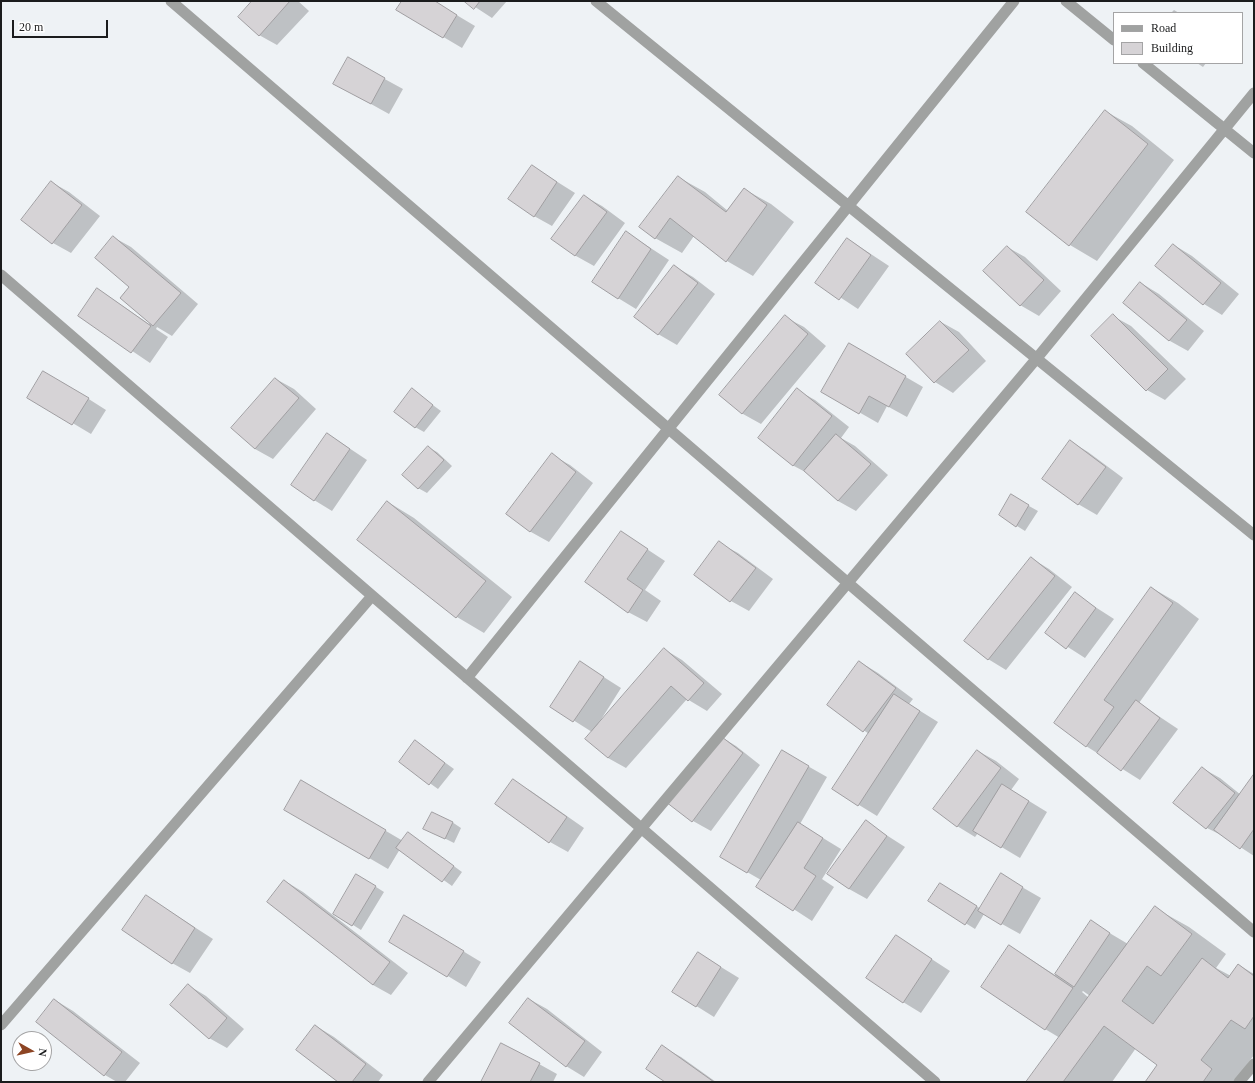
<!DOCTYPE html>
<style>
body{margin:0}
#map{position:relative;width:1255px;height:1083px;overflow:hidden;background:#eef2f5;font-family:"Times New Roman",serif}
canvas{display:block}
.frame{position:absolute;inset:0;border:2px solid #1b1c1d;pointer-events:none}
.legend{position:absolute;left:1113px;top:12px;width:130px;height:52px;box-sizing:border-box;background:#fff;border:1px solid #a4a4a5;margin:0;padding:5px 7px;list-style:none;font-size:12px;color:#1b1c1d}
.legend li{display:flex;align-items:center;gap:8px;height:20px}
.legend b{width:20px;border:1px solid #a4a4a5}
.north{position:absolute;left:12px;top:1031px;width:40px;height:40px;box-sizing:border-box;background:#fff;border:1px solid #a4a4a5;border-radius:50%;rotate:98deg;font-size:11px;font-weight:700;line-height:16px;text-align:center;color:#1b1c1d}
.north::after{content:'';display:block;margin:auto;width:14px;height:18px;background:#8d4524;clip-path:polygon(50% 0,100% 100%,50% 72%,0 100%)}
.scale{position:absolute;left:12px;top:20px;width:96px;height:18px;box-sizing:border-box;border:2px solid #1b1c1d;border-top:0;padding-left:5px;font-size:12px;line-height:14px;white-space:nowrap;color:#1b1c1d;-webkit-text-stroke:3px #fff;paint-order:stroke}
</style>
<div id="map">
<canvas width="1255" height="1083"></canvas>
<div class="frame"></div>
<ul class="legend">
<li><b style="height:5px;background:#a0a2a1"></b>Road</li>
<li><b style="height:11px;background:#d6d3d6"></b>Building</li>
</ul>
<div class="north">N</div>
<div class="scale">20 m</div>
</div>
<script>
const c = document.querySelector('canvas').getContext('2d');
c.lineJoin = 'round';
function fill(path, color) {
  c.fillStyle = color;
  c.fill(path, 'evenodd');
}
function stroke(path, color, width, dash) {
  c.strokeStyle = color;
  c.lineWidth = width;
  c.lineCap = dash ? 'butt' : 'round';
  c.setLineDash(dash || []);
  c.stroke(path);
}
const shadow = new Path2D(`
 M 253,1 L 298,1 L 309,11 L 277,45 L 259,35 Z
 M 403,1 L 433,1 L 475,26 L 462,48 L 398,10 Z
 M 466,1 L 507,1 L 492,18 Z
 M 1174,10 L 1179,13 L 1171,13 Z
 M 348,59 L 403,89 L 389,114 L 353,94 Z
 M 1197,63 L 1206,63 L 1203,67 Z
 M 1105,111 L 1132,126 L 1174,160 L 1097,261 L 1070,245 L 1027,212 Z
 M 532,166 L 575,193 L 552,226 L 534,216 Z
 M 678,177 L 705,192 L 728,211 L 744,189 L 771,204 L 794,222 L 753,276 L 727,261 L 694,236 L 682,253 L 655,238 Z
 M 51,182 L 69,192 L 100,216 L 71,253 L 53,243 Z
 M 584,196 L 602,206 L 625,223 L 594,266 L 576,256 L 553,238 Z
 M 626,232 L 669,260 L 636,309 L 618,298 Z
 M 113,237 L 131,247 L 198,304 L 172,336 L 157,327 L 156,329 L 168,337 L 150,363 L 79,315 L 98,289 L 149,324 L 150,322 L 131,287 Z
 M 848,239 L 889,266 L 858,309 L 817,282 Z
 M 1174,245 L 1192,256 L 1239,294 L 1222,315 L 1204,304 L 1157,266 Z
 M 1007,247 L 1025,257 L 1061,291 L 1039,316 L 1020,305 Z
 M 674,266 L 693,277 L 715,294 L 677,345 L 658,334 L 636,317 Z
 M 1141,283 L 1159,294 L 1204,331 L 1188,351 L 1170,341 L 1124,303 Z
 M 1113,316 L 1131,326 L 1186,379 L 1165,400 L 1147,390 Z
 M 785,317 L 804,327 L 826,346 L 761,424 L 743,414 L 720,395 Z
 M 941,322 L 959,332 L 986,361 L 953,393 L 935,382 L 907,354 Z
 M 849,344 L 923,387 L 907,417 L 887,406 L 878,423 L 822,391 Z
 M 276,379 L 294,389 L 316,409 L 273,459 L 255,449 Z
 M 62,382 L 106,410 L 91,434 L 29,397 Z
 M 412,390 L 441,411 L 424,432 L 415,427 Z
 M 797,390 L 815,400 L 849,427 L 841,438 L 855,446 L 888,475 L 856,511 L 838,501 L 809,474 L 794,466 L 759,438 Z
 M 328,434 L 367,460 L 332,511 L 314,500 Z
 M 1070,441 L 1088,452 L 1123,478 L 1097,515 L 1078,504 L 1043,479 Z
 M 428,447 L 437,452 L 452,466 L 427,493 L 418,488 Z
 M 552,455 L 570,465 L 593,483 L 549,542 L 531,532 L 507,513 Z
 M 1011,496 L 1038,511 L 1025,531 L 1017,526 Z
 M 388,502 L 414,518 L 512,597 L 484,633 L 457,617 L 359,539 Z
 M 621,532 L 665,561 L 645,590 L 661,601 L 647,622 L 628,612 Z
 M 719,543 L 738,553 L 773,579 L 749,611 L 731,601 L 696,575 Z
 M 1031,558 L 1049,569 L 1072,587 L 1006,670 L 988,659 Z
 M 1152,588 L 1178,603 L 1199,619 L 1139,703 L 1178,729 L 1140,780 L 1086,746 L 1055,723 Z
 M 1075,594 L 1114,619 L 1085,658 L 1046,633 Z
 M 664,649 L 682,660 L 722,694 L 707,711 L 687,699 L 626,768 L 608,758 L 592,732 L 551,706 L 580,662 L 621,688 L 597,726 Z
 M 860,662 L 878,673 L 913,699 L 909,704 L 938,722 L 877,816 L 833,789 L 869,734 L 828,705 Z
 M 718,735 L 736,746 L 760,765 L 711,831 L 693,821 Z
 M 415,741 L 454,769 L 438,789 L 400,762 Z
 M 978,751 L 996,761 L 1019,779 L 1011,790 L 1047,812 L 1020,858 L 978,833 L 975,837 L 957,826 Z
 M 783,752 L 827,777 L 800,824 L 841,849 L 822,879 L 834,887 L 812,921 L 758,886 L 761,880 L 721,857 Z
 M 1202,768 L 1220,778 L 1241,795 L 1254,776 L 1254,856 L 1225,837 L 1207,828 Z
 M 301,781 L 403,841 L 408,833 L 462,872 L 452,886 L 400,849 L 388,869 L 285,809 Z
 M 513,781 L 531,791 L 584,828 L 568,852 L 550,842 Z
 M 452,822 L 461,828 L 454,843 L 434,833 Z
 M 866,822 L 905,847 L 867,899 L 849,889 Z
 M 1001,875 L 1041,898 L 1020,934 L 984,914 L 975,929 L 930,901 L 949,889 L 981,909 Z
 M 365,880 L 384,892 L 361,930 L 334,913 Z
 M 285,881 L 303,892 L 408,973 L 391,995 L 373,985 Z
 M 146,896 L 213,939 L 190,973 L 172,963 Z
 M 1155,908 L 1189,927 L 1226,954 L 1216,968 L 1231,976 L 1239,965 L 1254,974 L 1254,1055 L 1235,1081 L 1237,1082 L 1146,1082 L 1159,1065 L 1136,1048 L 1112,1082 L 1027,1082 L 1060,1038 L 1045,1029 L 1010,946 L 1055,975 L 1091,922 L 1128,944 ZM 1083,991 L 1090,996 L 1089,998 L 1082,992 Z
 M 423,927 L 481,962 L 466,987 L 390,941 Z
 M 896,936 L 950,971 L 921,1013 L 903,1002 Z
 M 698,953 L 739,978 L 714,1017 L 674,992 Z
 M 188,985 L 206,996 L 244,1029 L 227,1048 L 209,1038 Z
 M 529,999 L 547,1009 L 602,1052 L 584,1077 L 566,1066 Z
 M 55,1000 L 73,1011 L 140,1063 L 125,1082 L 117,1082 L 105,1075 Z
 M 316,1026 L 334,1037 L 383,1075 L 378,1082 L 339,1082 Z
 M 663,1047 L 681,1057 L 716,1082 L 667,1082 Z
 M 539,1064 L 557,1074 L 553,1082 L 482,1082 Z`);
const building = new Path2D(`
 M 252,1 L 290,1 L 259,36 L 238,17 Z
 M 402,1 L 435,1 L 457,15 L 443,38 L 396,10 Z
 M 464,1 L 480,1 L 474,9 Z
 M 348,57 L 385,78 L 371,104 L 333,84 Z
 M 1105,110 L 1148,144 L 1069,246 L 1026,212 Z
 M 532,165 L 557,182 L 534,217 L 508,199 Z
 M 678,176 L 726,212 L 744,188 L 767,205 L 726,262 L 670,218 L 655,239 L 639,227 Z
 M 51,181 L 82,205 L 52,244 L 21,220 Z
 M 584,195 L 607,212 L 575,256 L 551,239 Z
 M 626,231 L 651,249 L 618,299 L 592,282 Z
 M 113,236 L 181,293 L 153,326 L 120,298 L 129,287 L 95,258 Z
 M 847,238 L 871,255 L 839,300 L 815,283 Z
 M 1173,244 L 1221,283 L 1203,305 L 1155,266 Z
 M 1007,246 L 1044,280 L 1020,306 L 983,271 Z
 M 674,265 L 698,283 L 658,335 L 634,317 Z
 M 1140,282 L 1187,320 L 1169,341 L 1123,303 Z
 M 97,288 L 151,326 L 131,353 L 78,316 Z
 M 1113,314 L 1168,369 L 1146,391 L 1091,336 Z
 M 785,315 L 808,334 L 742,414 L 719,395 Z
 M 940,321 L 969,350 L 934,383 L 906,354 Z
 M 849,343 L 906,376 L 889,407 L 869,396 L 859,414 L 821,392 Z
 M 43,371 L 89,398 L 72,425 L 27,398 Z
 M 275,378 L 299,398 L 255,449 L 231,428 Z
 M 412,388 L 433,405 L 415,428 L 394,412 Z
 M 797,388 L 832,416 L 793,466 L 758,438 Z
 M 327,433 L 350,449 L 314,501 L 291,485 Z
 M 836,434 L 871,464 L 838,501 L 804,471 Z
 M 1070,440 L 1106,467 L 1078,505 L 1042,479 Z
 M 428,446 L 444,460 L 418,489 L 402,475 Z
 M 552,453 L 576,472 L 530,532 L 506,514 Z
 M 1011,494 L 1029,505 L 1016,527 L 999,515 Z
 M 387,501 L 486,581 L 456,618 L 357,540 Z
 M 621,531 L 648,549 L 627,579 L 643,590 L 628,613 L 585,582 Z
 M 719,541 L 756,568 L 730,602 L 694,575 Z
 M 1031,557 L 1055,576 L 988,660 L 964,641 Z
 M 1151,587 L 1173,603 L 1104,700 L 1114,707 L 1086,747 L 1054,723 Z
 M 1075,592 L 1096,608 L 1066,649 L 1045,633 Z
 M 664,648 L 704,683 L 688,701 L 671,686 L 608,758 L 585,739 Z
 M 580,661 L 604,677 L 573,722 L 550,707 Z
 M 859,661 L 896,688 L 863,732 L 827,705 Z
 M 894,694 L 920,711 L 858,806 L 832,789 Z
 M 1136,700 L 1160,718 L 1121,771 L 1097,753 Z
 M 718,734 L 743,753 L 692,822 L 666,802 Z
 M 415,740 L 445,763 L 429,785 L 399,762 Z
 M 782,750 L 809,766 L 747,873 L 720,857 Z
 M 977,750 L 1001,768 L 957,827 L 933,809 Z
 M 1202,767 L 1235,793 L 1206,829 L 1173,803 Z
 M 1254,774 L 1254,829 L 1240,849 L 1214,830 Z
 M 513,779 L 567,817 L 549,843 L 495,804 Z
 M 301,780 L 386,830 L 369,859 L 284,810 Z
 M 1002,784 L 1029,801 L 1001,848 L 973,831 Z
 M 432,812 L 453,822 L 445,839 L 423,829 Z
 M 866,820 L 887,836 L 849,889 L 827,874 Z
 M 798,822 L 823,838 L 804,868 L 816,876 L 793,911 L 756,887 Z
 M 408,832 L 454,866 L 442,882 L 396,848 Z
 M 1001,873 L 1023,887 L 1001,925 L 978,911 Z
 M 356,874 L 376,886 L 352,926 L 333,914 Z
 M 284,880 L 390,962 L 373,985 L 267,902 Z
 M 940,883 L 977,906 L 965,925 L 928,901 Z
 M 146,895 L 195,928 L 172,964 L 122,930 Z
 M 1155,906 L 1192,934 L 1161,976 L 1147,966 L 1122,1001 L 1153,1024 L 1202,958 L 1228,978 L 1238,964 L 1254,976 L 1254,1016 L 1245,1029 L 1231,1020 L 1201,1060 L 1212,1069 L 1203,1082 L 1145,1082 L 1157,1065 L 1104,1026 L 1063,1082 L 1026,1082 Z
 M 404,915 L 464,951 L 447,977 L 389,942 Z
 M 1091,920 L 1110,933 L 1074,987 L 1055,974 Z
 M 896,935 L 932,959 L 903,1003 L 866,978 Z
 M 1009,945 L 1073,988 L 1045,1030 L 981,987 Z
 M 698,952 L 721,967 L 696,1007 L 672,992 Z
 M 188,984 L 227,1018 L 209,1039 L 170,1005 Z
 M 528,998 L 585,1041 L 566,1067 L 509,1023 Z
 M 54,999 L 122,1052 L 104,1076 L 36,1022 Z
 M 315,1025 L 366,1064 L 352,1082 L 338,1082 L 296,1050 Z
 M 501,1043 L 540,1063 L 530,1082 L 481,1082 Z
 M 662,1045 L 714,1082 L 665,1082 L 646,1069 Z`);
const minor = new Path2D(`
 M 171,1 L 1254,932
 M 596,1 L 1254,535
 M 1066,1 L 1114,40
 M 1143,63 L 1254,153
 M 1,275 L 935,1082
 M 467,678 L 1014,1
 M 1,1025 L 372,596
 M 428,1082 L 1037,358 L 1254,93
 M 1239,1082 L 1254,1064`);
fill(shadow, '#0003');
fill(building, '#d6d3d6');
stroke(building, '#a09ea1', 1);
stroke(minor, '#a0a2a1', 11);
</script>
